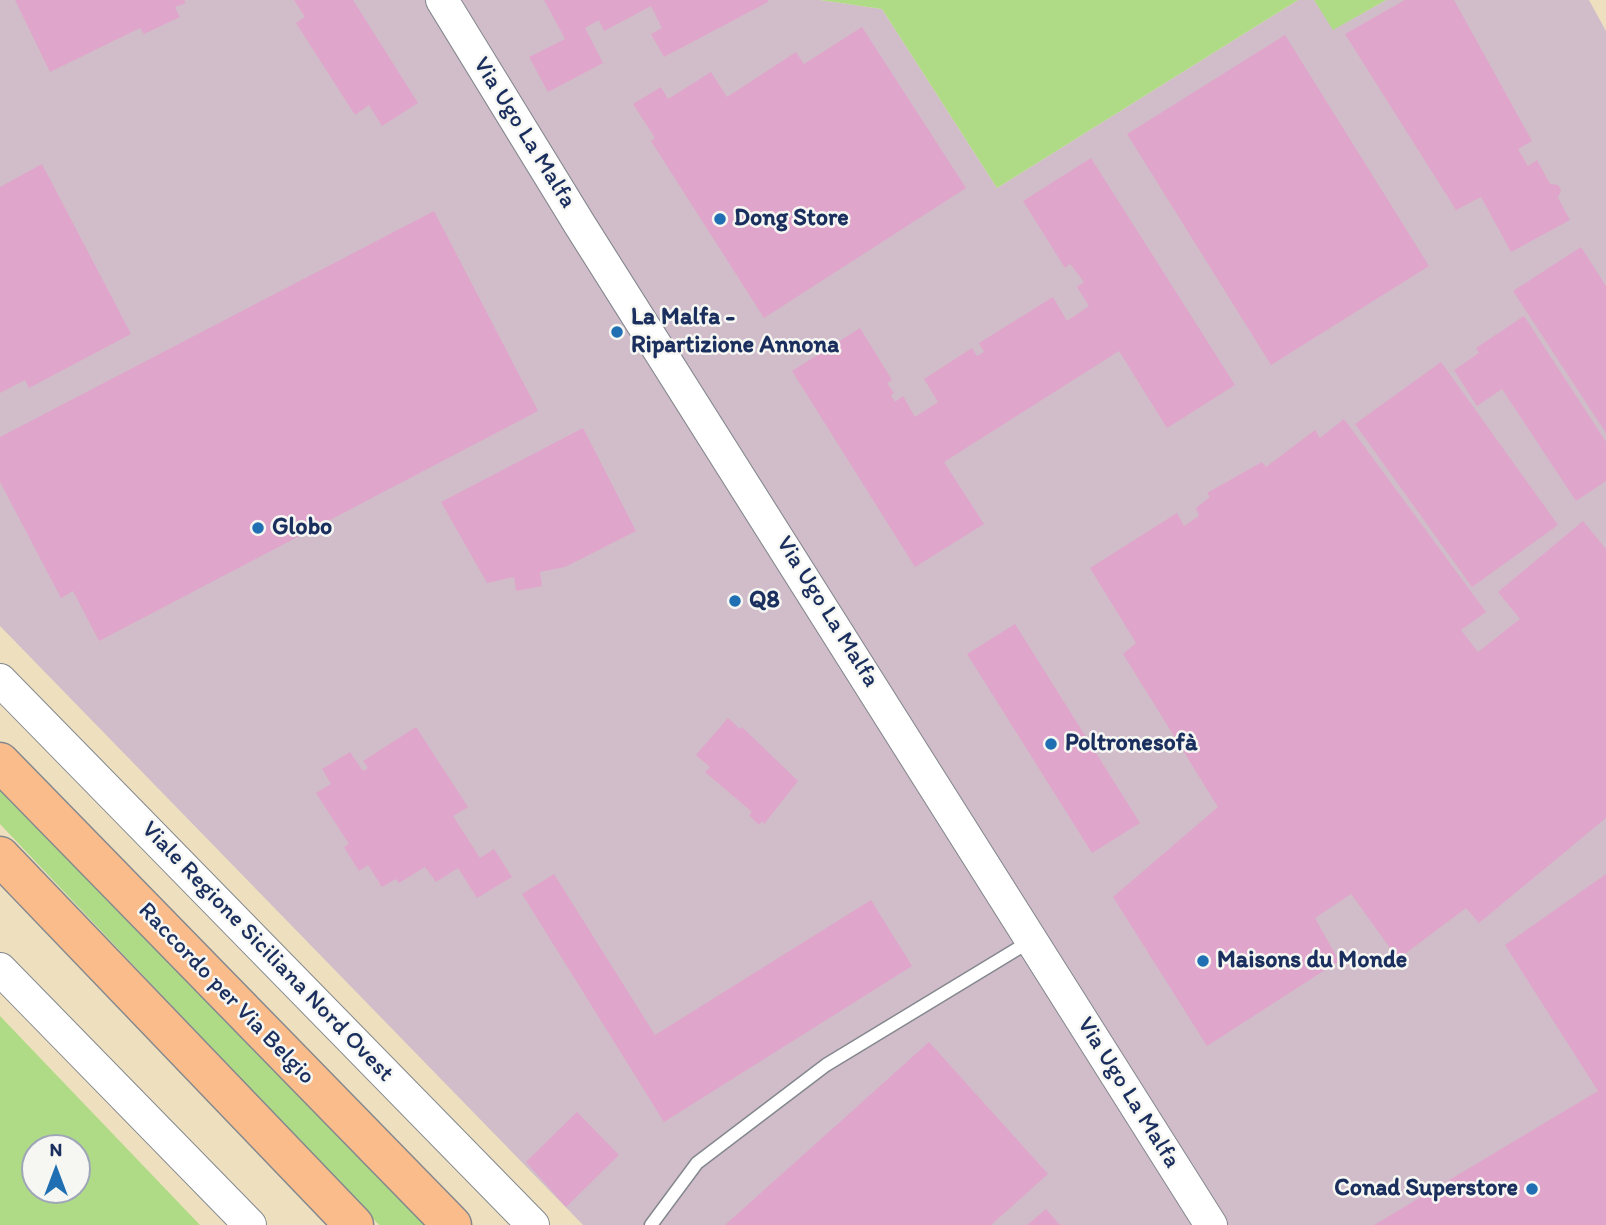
<!DOCTYPE html>
<meta charset="utf-8">
<style>
body{margin:0}
#map{position:relative;width:1606px;height:1225px;overflow:hidden;background:#eee0bf;font-family:Itim,sans-serif}
canvas{display:block}
.north{position:absolute;left:21px;top:1134px;width:70px;height:70px;box-sizing:border-box;background:#f6f6f2;border:2px solid #9ea6b7;border-radius:50%;rotate:0deg;font-size:19px;font-weight:700;line-height:28px;text-align:center;color:#1b2f5e}
.north::after{content:'';display:block;margin:auto;width:24px;height:32px;background:#1f6fb2;clip-path:polygon(50% 0,100% 100%,50% 72%,0 100%)}
</style>
<div id="map">
<canvas width="1606" height="1225"></canvas>
<div class="north">N</div>
</div>
<script>
const c = document.querySelector('canvas').getContext('2d');
c.lineJoin = 'round';
function fill(path, color) {
  c.fillStyle = color;
  c.fill(path, 'evenodd');
}
function stroke(path, color, width, dash) {
  c.strokeStyle = color;
  c.lineWidth = width;
  c.lineCap = dash ? 'butt' : 'round';
  c.setLineDash(dash || []);
  c.stroke(path);
}
function label(font, color, halo, rows, align = 'center') {
  c.font = font + ' Itim,sans-serif';
  c.lineWidth = 5;
  c.setLineDash([]);
  c.textBaseline = 'middle';
  c.strokeStyle = halo;
  c.fillStyle = color;
  for (const [text, x, y, turn = 0] of rows) {
    c.save();
    c.translate(x, y);
    c.rotate((+turn || 0) * Math.PI / 180);
    c.textAlign = isNaN(turn) ? turn : align;
    if (halo) c.strokeText(text, 0, 0);
    c.fillText(text, 0, 0);
    c.restore();
  }
}
const industrial = new Path2D(`
 M 0,0 L 820,0 L 882,9 L 997,188 L 1298,0 L 1314,0 L 1334,29 L 1386,0 L 1589,0 L 1606,31 L 1606,1225 L 583,1225 L 0,626 Z`);
const green = new Path2D(`
 M 820,0 L 1298,0 L 997,188 L 882,9 Z
 M 1314,0 L 1386,0 L 1333,30 Z
 M 0,790 L 371,1170 L 425,1225 L 379,1225 L 0,824 Z
 M 0,1016 L 200,1225 L 0,1225 ZM 35,1148 L 77,1148 L 77,1190 L 35,1190 Z`);
const building = new Path2D(`
 M 15,0 L 184,0 L 186,3 L 175,7 L 180,17 L 144,34 L 140,28 L 50,72 Z
 M 294,0 L 353,0 L 418,103 L 382,126 L 369,105 L 355,115 L 296,23 L 305,17 Z
 M 544,0 L 768,0 L 768,2 L 664,57 L 651,34 L 662,28 L 651,6 L 604,31 L 599,20 L 585,28 L 603,63 L 548,92 L 529,57 L 565,39 Z
 M 1405,0 L 1454,0 L 1532,141 L 1518,149 L 1528,166 L 1537,160 L 1550,184 L 1558,185 L 1561,190 L 1558,198 L 1570,220 L 1511,252 L 1481,197 L 1456,210 L 1345,34 Z
 M 862,27 L 966,188 L 764,318 L 651,141 L 655,138 L 633,104 L 661,87 L 668,99 L 711,72 L 727,97 L 796,52 L 804,64 Z
 M 1285,35 L 1429,266 L 1271,365 L 1127,134 Z
 M 1091,158 L 1235,385 L 1167,428 L 1119,351 L 944,462 L 984,524 L 915,567 L 792,371 L 860,328 L 892,380 L 887,383 L 894,393 L 891,395 L 895,402 L 903,396 L 915,417 L 938,402 L 924,379 L 972,348 L 977,356 L 984,352 L 979,343 L 1053,297 L 1067,321 L 1089,306 L 1077,287 L 1084,282 L 1070,264 L 1065,268 L 1023,201 Z
 M 42,164 L 131,334 L 29,388 L 25,380 L 0,393 L 0,187 Z
 M 434,211 L 538,411 L 99,641 L 73,591 L 61,598 L 0,482 L 0,437 Z
 M 1581,247 L 1606,286 L 1606,433 L 1513,291 Z
 M 1524,316 L 1606,442 L 1606,481 L 1576,501 L 1502,389 L 1477,406 L 1454,370 L 1479,353 L 1476,348 Z
 M 1441,362 L 1558,525 L 1472,587 L 1355,424 Z
 M 1344,419 L 1486,612 L 1461,630 L 1478,652 L 1520,619 L 1498,592 L 1583,521 L 1606,549 L 1606,818 L 1479,923 L 1466,908 L 1398,959 L 1351,894 L 1315,918 L 1339,961 L 1207,1046 L 1113,897 L 1218,807 L 1123,654 L 1136,643 L 1090,568 L 1177,513 L 1184,526 L 1199,516 L 1196,508 L 1210,497 L 1207,493 L 1262,462 L 1266,467 L 1315,430 L 1320,438 Z
 M 583,428 L 636,531 L 565,567 L 540,572 L 542,586 L 516,591 L 514,577 L 487,583 L 441,502 Z
 M 1015,624 L 1140,823 L 1092,853 L 967,654 Z
 M 728,718 L 740,729 L 742,727 L 798,781 L 764,824 L 762,821 L 759,825 L 749,815 L 752,812 L 705,772 L 710,767 L 696,755 Z
 M 416,727 L 468,807 L 453,816 L 480,858 L 494,849 L 512,877 L 477,898 L 458,868 L 436,882 L 425,867 L 399,883 L 396,879 L 382,887 L 368,865 L 359,871 L 344,847 L 349,844 L 316,793 L 331,784 L 322,769 L 350,752 L 363,771 L 368,768 L 363,761 Z
 M 554,874 L 655,1035 L 871,900 L 912,966 L 664,1122 L 522,894 Z
 M 1606,874 L 1606,1225 L 1374,1225 L 1598,1091 L 1505,945 Z
 M 929,1042 L 1048,1174 L 991,1225 L 725,1225 Z
 M 577,1112 L 619,1155 L 566,1207 L 526,1162 Z
 M 1046,1209 L 1060,1225 L 1027,1225 Z`);
const service = new Path2D(`
 M 651,1225 L 697,1163 L 826,1065 L 1032,940`);
const tertiary = new Path2D(`
 M 442,0 L 580,225 L 1211,1225
 M 0,680 L 533,1225
 M 0,969 L 250,1225`);
const motorway = new Path2D(`
 M 0,762 L 452,1225
 M 0,856 L 354,1225`);
const markers = [
 [720,219,7,"#1f6fb2"],
 [617,332,7,"#1f6fb2"],
 [258,528,7,"#1f6fb2"],
 [735,601,7,"#1f6fb2"],
 [1051,744,7,"#1f6fb2"],
 [1203,961,7,"#1f6fb2"],
 [1532,1189,7,"#1f6fb2"]
];
const streetNames = [
 ["Via Ugo La Malfa",524,133,58],
 ["Via Ugo La Malfa",827,612,58],
 ["Viale Regione Siciliana Nord Ovest",267,952,46],
 ["Raccordo per Via Belgio",226,994,46],
 ["Via Ugo La Malfa",1128,1093,58]
];
const poiNames = [
 ["Dong Store",734,219],
 ["La Malfa -",631,318],
 ["Ripartizione Annona",631,346],
 ["Globo",272,528],
 ["Q8",749,601],
 ["Poltronesofà",1065,744],
 ["Maisons du Monde",1217,961],
 ["Conad Superstore",1518,1189,"right"]
];
fill(industrial, '#d1bdca');
fill(green, '#afdb87');
fill(building, '#e0a5ca');
stroke(service, '#84888e', 15);
stroke(tertiary, '#84888e', 34);
stroke(motorway, '#84888e', 41);
stroke(service, '#fff', 12);
stroke(tertiary, '#fff', 32);
stroke(motorway, '#f9bc8a', 38);
for (const [x, y, r, color] of markers) {
  const dot = new Path2D();
  dot.arc(x, y, r, 0, 2 * Math.PI);
  c.fillStyle = color;
  c.fill(dot);
  stroke(dot, '#f6f6f2', 2.5);
}
label('24px', '#1b2f5e', '#f6f6f2', streetNames);
label('bold 24px', '#1b2f5e', '#f6f6f2', poiNames, 'left');
</script>
